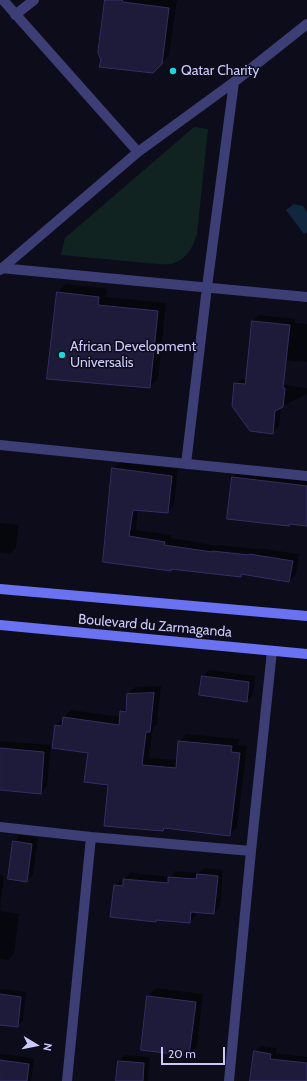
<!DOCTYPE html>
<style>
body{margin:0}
#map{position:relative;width:307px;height:1081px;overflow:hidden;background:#0d0c1a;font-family:Cabin,sans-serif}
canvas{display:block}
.north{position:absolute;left:16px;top:1025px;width:40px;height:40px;-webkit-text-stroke:3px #0d0c1a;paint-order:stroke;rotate:100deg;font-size:11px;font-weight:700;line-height:16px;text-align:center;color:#cccafa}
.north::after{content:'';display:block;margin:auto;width:14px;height:18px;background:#cccafa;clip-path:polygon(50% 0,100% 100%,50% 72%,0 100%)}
.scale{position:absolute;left:161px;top:1047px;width:64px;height:18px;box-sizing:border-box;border:2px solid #cccafa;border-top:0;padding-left:5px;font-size:12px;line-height:14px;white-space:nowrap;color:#cccafa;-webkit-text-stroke:3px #0d0c1a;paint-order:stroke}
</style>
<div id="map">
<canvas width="307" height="1081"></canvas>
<div class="north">N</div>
<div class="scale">20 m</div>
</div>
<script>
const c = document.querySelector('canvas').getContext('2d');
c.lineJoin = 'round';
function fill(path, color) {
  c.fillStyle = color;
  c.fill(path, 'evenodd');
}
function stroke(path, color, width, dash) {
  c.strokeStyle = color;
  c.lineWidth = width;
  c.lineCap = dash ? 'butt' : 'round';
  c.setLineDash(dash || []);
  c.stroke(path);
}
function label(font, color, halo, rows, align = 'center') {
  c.font = font + ' Cabin,sans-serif';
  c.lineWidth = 3;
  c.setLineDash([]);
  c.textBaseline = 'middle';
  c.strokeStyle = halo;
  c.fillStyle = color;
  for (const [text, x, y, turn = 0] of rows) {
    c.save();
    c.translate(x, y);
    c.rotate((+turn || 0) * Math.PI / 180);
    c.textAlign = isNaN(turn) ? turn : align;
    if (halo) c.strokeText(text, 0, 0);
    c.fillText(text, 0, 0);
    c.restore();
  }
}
const green = new Path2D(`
 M 194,127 L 208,129 L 197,234 C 194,245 187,259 174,263 C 170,265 163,264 158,264 L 61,255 L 65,238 Z`);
const water = new Path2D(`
 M 294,204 L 303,206 L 307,212 L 307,232 L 304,234 L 286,210 Z`);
const shadow = new Path2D(`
 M 106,0 L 177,0 L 169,55 L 153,72 L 102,60 Z
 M 66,284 L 107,289 L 106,297 L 166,303 L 158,379 L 149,387 L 58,292 Z
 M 259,315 L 295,319 L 295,323 L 307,324 L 307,362 L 249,357 L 253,321 Z
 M 241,379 L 307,388 L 307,394 L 281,407 L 279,426 L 272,433 L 235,386 Z
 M 120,462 L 178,469 L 174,506 L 167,512 L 138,509 L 136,530 L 171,535 L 171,538 L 218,546 L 220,545 L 256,549 L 257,548 L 299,554 L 296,574 L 289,581 L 243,573 L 241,576 L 172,568 L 170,570 L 104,561 L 113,469 Z
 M 241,469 L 307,477 L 307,525 L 290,523 L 289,525 L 233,477 Z
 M 0,523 L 19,525 L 16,548 L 10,554 L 0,553 Z
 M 209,670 L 255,676 L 253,694 L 247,701 L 203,677 Z
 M 161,686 L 157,724 L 153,728 L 149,758 L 178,760 L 179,742 L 186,734 L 239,739 L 238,745 L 247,746 L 237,828 L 229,835 L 166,827 L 163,830 L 109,784 L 89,752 L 56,725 L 71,710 L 121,717 L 121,712 L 127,706 L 128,694 L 135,687 Z
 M 0,741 L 51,745 L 47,786 L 40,793 L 0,789 Z
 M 20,835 L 38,838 L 33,874 L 27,881 L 13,842 Z
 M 204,868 L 223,870 L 220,907 L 214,913 L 196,912 L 196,916 L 190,922 L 157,920 L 156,921 L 115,885 L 121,879 L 124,879 L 131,873 L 170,877 L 175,871 L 199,873 Z
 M 0,875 L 4,876 L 0,911 Z
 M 0,911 L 19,914 L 14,954 L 8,960 L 0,959 Z
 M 156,988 L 203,994 L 197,1046 L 189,1055 L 148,996 Z
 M 1,989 L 26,992 L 23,1020 L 18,1026 L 0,1024 L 0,990 Z
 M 261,1046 L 277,1048 L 276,1053 L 307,1057 L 307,1081 L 251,1081 L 255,1052 Z
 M 0,1054 L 34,1058 L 31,1081 L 0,1081 Z
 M 125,1055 L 150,1057 L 148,1081 L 117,1081 L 119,1061 Z`);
const building = new Path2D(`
 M 105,0 L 122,0 L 123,2 L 169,8 L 162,64 L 153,73 L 99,67 L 101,60 L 98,53 Z
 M 57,292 L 99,297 L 98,305 L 158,311 L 150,388 L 47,379 Z
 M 252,321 L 290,325 L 283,388 L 285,388 L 283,407 L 275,411 L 273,434 L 250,431 L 232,406 L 234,383 L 245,384 Z
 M 112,468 L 172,476 L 168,513 L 133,510 L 129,536 L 165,542 L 164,545 L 212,552 L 212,551 L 249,555 L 249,554 L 293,561 L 289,582 L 241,574 L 241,577 L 171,569 L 171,571 L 103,562 Z
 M 232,477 L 307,486 L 307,526 L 289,524 L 289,526 L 227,519 Z
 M 202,676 L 249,682 L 247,702 L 199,695 Z
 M 154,693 L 150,732 L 146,732 L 142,765 L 176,768 L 178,741 L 232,746 L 231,752 L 240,753 L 230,836 L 164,828 L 163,831 L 104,826 L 108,785 L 84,782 L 88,753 L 52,748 L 55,725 L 62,726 L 63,717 L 119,725 L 120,711 L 126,712 L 127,694 Z
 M 0,748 L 44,752 L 41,794 L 0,790 Z
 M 13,841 L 32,844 L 27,882 L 8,879 Z
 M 197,874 L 218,876 L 214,914 L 191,912 L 190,923 L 156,920 L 156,922 L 110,917 L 114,885 L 123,886 L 123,879 L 168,883 L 168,877 L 196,879 Z
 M 0,994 L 21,997 L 18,1027 L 0,1025 Z
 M 147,996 L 196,1002 L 189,1056 L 141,1050 Z
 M 254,1051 L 271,1054 L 270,1059 L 307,1063 L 307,1081 L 250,1081 Z
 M 0,1060 L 29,1064 L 27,1081 L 0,1081 Z
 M 118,1061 L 144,1063 L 143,1081 L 116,1081 Z`);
const minor = new Path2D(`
 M 3,0 L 138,152
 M 15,15 L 34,0
 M 0,268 L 307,297
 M 0,270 L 138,152 L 234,82 L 307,24
 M 0,445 L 307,476
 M 186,464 L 207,287 L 234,82
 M 0,827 L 91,837 L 251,851
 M 67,1081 L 91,837
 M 229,1081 L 251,851 L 272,651`);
const secondary = new Path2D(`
 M 0,589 L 307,616
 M 0,625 L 307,654`);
const markers = [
 [173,71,4,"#15d8dc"],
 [62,355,4,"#15d8dc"]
];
const poiNames = [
 ["Qatar Charity",181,71],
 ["African Development",70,347],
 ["Universalis",70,363]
];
const streetNames = [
 ["Boulevard du Zarmaganda",155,626,5]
];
fill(green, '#102321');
fill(water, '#11273e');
fill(shadow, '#0007');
fill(building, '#1e1a39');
stroke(building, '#342e63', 1);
stroke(minor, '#3c3e75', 10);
stroke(secondary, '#6a72f1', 10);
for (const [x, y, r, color] of markers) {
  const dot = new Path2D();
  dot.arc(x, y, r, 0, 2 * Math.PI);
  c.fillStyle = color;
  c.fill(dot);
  stroke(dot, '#0d0c1a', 1.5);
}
label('14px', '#cccafa', '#0d0c1a', poiNames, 'left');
label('14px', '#cccafa', '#0d0c1a', streetNames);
</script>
